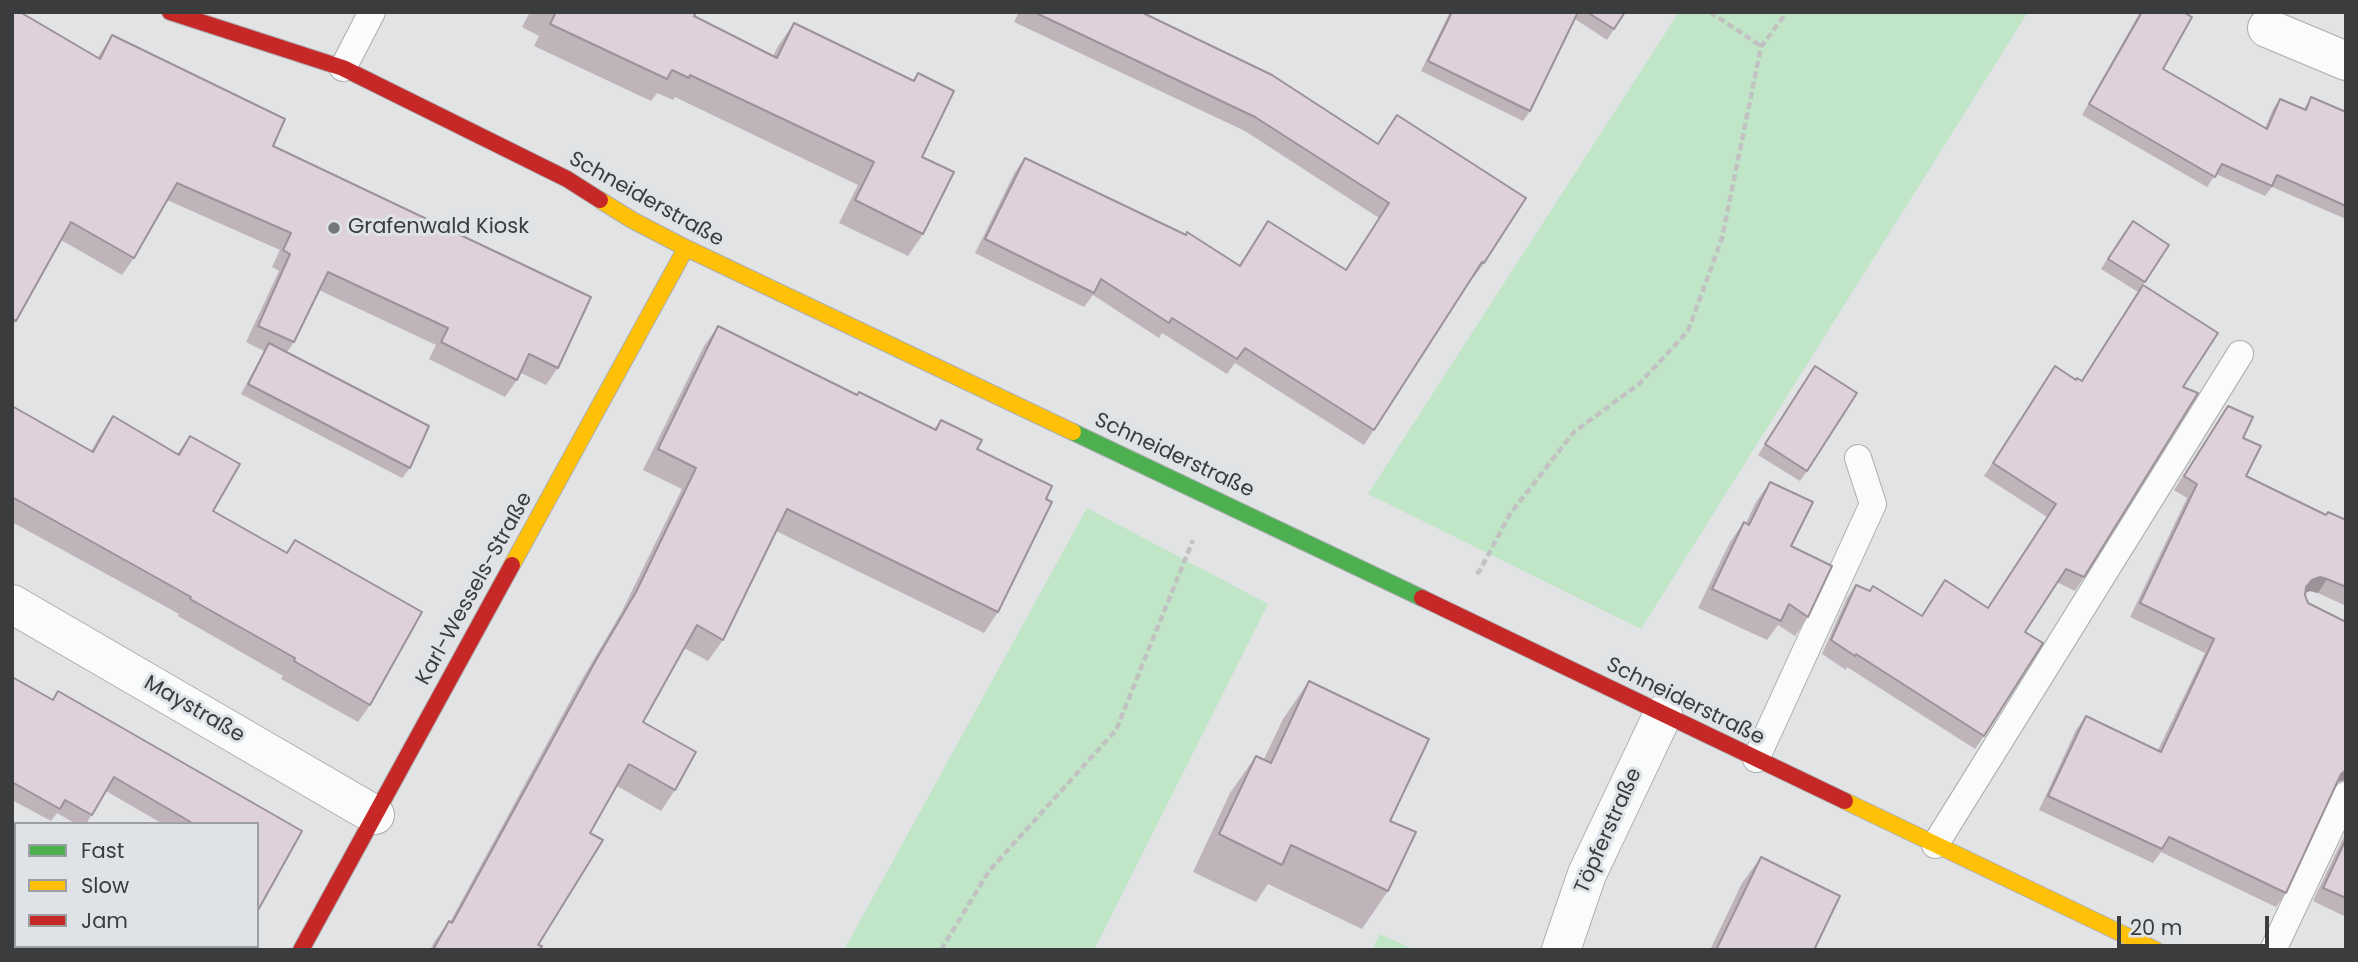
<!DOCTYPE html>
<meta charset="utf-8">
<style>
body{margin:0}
#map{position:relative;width:2358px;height:962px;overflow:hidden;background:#e1e3e5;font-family:Poppins,sans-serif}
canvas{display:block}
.frame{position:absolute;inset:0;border:14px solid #3a3c3e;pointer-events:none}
.legend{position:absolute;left:14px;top:822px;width:245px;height:126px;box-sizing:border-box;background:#dfe2e7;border:2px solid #9da0a3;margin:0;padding:9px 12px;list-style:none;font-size:21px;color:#3a3c3e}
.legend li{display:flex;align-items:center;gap:14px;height:35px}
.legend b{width:35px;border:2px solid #9da0a3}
.scale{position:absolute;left:2117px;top:916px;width:152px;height:32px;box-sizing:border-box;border:4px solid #3a3c3e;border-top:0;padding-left:9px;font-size:21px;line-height:24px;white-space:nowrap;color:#3a3c3e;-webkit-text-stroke:5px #dfe2e7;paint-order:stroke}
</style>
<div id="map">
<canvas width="2358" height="962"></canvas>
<div class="frame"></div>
<ul class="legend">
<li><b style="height:9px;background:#4caf50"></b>Fast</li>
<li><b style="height:9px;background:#ffc107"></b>Slow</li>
<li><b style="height:9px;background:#c62828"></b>Jam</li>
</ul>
<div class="scale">20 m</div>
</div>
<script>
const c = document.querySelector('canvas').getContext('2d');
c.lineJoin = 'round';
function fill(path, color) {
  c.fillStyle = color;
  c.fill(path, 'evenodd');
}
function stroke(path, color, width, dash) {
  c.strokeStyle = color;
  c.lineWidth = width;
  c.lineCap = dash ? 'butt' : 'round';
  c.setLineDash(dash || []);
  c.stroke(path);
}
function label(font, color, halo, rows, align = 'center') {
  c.font = font + ' Poppins,sans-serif';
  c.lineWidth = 6;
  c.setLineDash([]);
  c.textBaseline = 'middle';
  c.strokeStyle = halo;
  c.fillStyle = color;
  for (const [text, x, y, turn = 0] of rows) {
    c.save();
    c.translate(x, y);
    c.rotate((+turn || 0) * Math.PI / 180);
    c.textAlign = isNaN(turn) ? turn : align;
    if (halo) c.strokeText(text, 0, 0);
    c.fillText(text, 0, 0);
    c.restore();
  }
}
const green = new Path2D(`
 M 1679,12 L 2028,12 L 1641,629 L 1368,494 Z
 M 1087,508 L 1268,604 L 1094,950 L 844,950 Z
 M 1380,934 L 1415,950 L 1372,950 Z`);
const path = new Path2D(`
 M 1710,12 L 1761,46
 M 1476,573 L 1479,572 L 1510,514 L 1574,432 L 1639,384 L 1688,331 L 1722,238 L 1761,47 L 1787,12
 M 941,950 L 989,871 L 1116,730 L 1193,540`);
const lane = new Path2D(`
 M 343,68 L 372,12
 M 1756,759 L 1873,504 L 1858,458
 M 1935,845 L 2240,354
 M 2273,950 L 2346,795`);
const street = new Path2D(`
 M 2267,28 L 2346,61
 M 12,604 L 375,815
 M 1561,950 L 1587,874 L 1663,714`);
const fast = new Path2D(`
 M 1073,432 L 1422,598`);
const slow = new Path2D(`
 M 600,200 L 632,220 L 686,248 L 1073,432
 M 512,565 L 686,248
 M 1845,801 L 2156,950`);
const jam = new Path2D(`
 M 170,12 L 343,68 L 567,179 L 600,200
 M 1422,598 L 1845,801
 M 301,950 L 512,565`);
const wall = new Path2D(`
 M 12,12 L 98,57 L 112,35 L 273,146 L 558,368 L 546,385 L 521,373 L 517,380 L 505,397 L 429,359 L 436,345 L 319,290 L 294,342 L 287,352 L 410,468 L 402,478 L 241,394 L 264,351 L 246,342 L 279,271 L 272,267 L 280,250 L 167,200 L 134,258 L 122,275 L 61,240 L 12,327 Z
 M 530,12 L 696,12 L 694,16 L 773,56 L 778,46 L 794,23 L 913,80 L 918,73 L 923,234 L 908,256 L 839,223 L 858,185 L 675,97 L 673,100 L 657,93 L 651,101 L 534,46 L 539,36 L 522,27 Z
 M 1019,12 L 1141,12 L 1378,143 L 1397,115 L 1484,263 L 1474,277 L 1473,277 L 1364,445 L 1235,363 L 1227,374 L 1162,333 L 1159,338 L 1093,295 L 1084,307 L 975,253 L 1015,172 L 1025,158 L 1239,265 L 1268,221 L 1346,270 L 1379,218 L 1245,131 L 1014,22 Z
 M 1450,12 L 1625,12 L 1607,40 L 1575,19 L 1530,111 L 1523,121 L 1421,71 Z
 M 2140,12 L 2183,12 L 2163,69 L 2265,128 L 2273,109 L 2280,99 L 2304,109 L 2311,97 L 2346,112 L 2346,219 L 2272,187 L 2265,196 L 2216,174 L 2207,187 L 2082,115 Z
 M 2125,231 L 2169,245 L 2138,292 L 2101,269 Z
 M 2143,285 L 2183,387 L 2084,577 L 2075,591 L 2057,582 L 2025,632 L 1984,736 L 1975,749 L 1847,667 L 1846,670 L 1822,654 L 1847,598 L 1856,585 L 1921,616 L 1945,580 L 1988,608 L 2047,517 L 1984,476 L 2055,366 L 2076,380 L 2082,381 Z
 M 718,326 L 857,395 L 859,392 L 934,429 L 941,420 L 977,449 L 998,612 L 984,633 L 776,531 L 723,640 L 708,661 L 684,648 L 643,722 L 675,790 L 661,811 L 617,786 L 590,833 L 538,945 L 540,950 L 430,950 L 434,942 L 449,921 L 450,922 L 581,681 L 621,613 L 682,489 L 643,470 L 704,346 Z
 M 1815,366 L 1807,471 L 1800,481 L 1758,455 Z
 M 12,406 L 91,451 L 101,434 L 113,416 L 177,454 L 190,436 L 213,511 L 286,553 L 295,540 L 370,705 L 358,722 L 281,679 L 283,676 L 178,616 L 179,614 L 12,522 Z
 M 2228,406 L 2243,438 L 2246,476 L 2326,515 L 2346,520 L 2346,606 L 2318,593 L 2310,591 L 2306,593 L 2305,595 L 2344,779 L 2338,782 L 2286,893 L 2276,907 L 2161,852 L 2153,863 L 2039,810 L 2076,730 L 2086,716 L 2158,750 L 2205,653 L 2130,617 L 2187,498 L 2174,490 Z
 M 1770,482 L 1791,546 L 1808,617 L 1795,636 L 1778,625 L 1767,640 L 1698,608 L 1730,542 L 1744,522 L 1746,523 L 1756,502 Z
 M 12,677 L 53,700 L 58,691 L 257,824 L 163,824 L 106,791 L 86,824 L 76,824 L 57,813 L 51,821 L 12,800 Z
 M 1309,681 L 1390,821 L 1388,891 L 1362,929 L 1268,884 L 1256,902 L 1193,872 L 1230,793 L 1256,756 L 1264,759 L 1283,719 Z
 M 2346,832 L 2346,917 L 2313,901 Z
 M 1761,857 L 1814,950 L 1710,950 L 1742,883 Z`);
const shadedWall = new Path2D(`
 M 2320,577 L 2327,579 L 2318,593 L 2310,591 L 2302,594 L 2312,580 Z
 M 2346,770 L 2346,780 L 2338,782 L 2341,774 Z`);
const building = new Path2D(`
 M 12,12 L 20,12 L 100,59 L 112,35 L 285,119 L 273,146 L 591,297 L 558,368 L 529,354 L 517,380 L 441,342 L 448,328 L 328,272 L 294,342 L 258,326 L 290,254 L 283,250 L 291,233 L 177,183 L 134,258 L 71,222 L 16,321 L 12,319 Z
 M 552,12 L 696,12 L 694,16 L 777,58 L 794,23 L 914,81 L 918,73 L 954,91 L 922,157 L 954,172 L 923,234 L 855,200 L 874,162 L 690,75 L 689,78 L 672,70 L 667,79 L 550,24 L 555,14 Z
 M 1034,12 L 1141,12 L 1272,75 L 1378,144 L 1397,115 L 1526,198 L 1484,263 L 1482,262 L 1374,430 L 1245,348 L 1237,359 L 1172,318 L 1169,323 L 1101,279 L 1094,293 L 985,239 L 1025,158 L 1186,235 L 1187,232 L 1240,266 L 1268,221 L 1346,270 L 1389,203 L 1255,117 Z
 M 1452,12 L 1578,12 L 1530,111 L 1428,61 Z
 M 1587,12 L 1625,12 L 1614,29 Z
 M 2142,12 L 2183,12 L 2192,17 L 2163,69 L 2267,129 L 2280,99 L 2306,110 L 2311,97 L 2346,112 L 2346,206 L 2277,175 L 2272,186 L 2222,164 L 2215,177 L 2089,104 Z
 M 2133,221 L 2169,245 L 2145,282 L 2108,259 Z
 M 2143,285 L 2218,333 L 2183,387 L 2198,393 L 2084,577 L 2066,569 L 2025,632 L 2043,643 L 1984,736 L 1856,654 L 1855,656 L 1831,640 L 1856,585 L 1870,591 L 1873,586 L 1922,616 L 1945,580 L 1988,608 L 2056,504 L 1993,463 L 2055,366 L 2076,380 L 2077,378 L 2082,381 Z
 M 718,326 L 857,395 L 859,392 L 936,430 L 941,420 L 982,440 L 977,449 L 1052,486 L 1046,499 L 1052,502 L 998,612 L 787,509 L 723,640 L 697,625 L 643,722 L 696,752 L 675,790 L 629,764 L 590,833 L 603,840 L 538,945 L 542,946 L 540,950 L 433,950 L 449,921 L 452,923 L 596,660 L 636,592 L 696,468 L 658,449 Z
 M 269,343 L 429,426 L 410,468 L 248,384 Z
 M 1815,366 L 1857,393 L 1807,471 L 1765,444 Z
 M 12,406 L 93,452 L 113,416 L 179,455 L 190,436 L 240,464 L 213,511 L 287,553 L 295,540 L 422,612 L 370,705 L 294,661 L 295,658 L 190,599 L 191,597 L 12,497 Z
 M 2228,406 L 2253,417 L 2243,438 L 2261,446 L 2246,476 L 2326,515 L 2328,512 L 2346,520 L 2346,587 L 2327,579 L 2320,577 L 2312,580 L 2306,587 L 2305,595 L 2308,603 L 2346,622 L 2346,770 L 2341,774 L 2286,893 L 2169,837 L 2162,849 L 2048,796 L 2086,716 L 2161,752 L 2214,639 L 2140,603 L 2197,484 L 2184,476 Z
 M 1770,482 L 1813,502 L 1791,546 L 1832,566 L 1808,617 L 1789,604 L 1781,621 L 1712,589 L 1744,522 L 1749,525 Z
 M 12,677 L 53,700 L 58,691 L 302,831 L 257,912 L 257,824 L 194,824 L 114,777 L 92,815 L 65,800 L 60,809 L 12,782 Z
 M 1309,681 L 1429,739 L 1390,821 L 1416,832 L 1388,891 L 1291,845 L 1282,865 L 1219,834 L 1256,756 L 1271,763 Z
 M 2346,839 L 2346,898 L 2323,888 Z
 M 1761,857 L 1840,896 L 1814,950 L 1716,950 Z
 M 98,946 L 129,946 L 132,948 L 133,946 L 238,946 L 236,950 L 96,950 Z`);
const markers = [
 [334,228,7,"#747678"]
];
const streetNames = [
 ["Schneiderstraße",646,200,29],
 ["Schneiderstraße",1174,456,25],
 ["Karl-Wessels-Straße",475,589,-61],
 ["Schneiderstraße",1685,702,26],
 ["Maystraße",194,710,30],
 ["Töpferstraße",1609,831,-66]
];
const poiNames = [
 ["Grafenwald Kiosk",348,228]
];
fill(green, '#c1e5c7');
stroke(lane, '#acadaf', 28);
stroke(street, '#acadaf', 40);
stroke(fast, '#acadaf', 18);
stroke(slow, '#acadaf', 18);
stroke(jam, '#acadaf', 18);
stroke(path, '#c1c2c2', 4.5, [7, 3.5]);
stroke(lane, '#fafbfb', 26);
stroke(street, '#fafbfb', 38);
stroke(fast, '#4caf50', 16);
stroke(slow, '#ffc107', 16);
stroke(jam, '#c62828', 16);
fill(wall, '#c0b4bb');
fill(shadedWall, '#9c9298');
fill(building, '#dfd1d9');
stroke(building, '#9c9298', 2);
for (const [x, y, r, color] of markers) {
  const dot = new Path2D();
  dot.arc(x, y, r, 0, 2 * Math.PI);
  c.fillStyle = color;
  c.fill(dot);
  stroke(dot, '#dfe2e7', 2.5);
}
label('21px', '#3a3c3e', '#dfe2e7', streetNames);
label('21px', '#3a3c3e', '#dfe2e7', poiNames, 'left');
</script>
